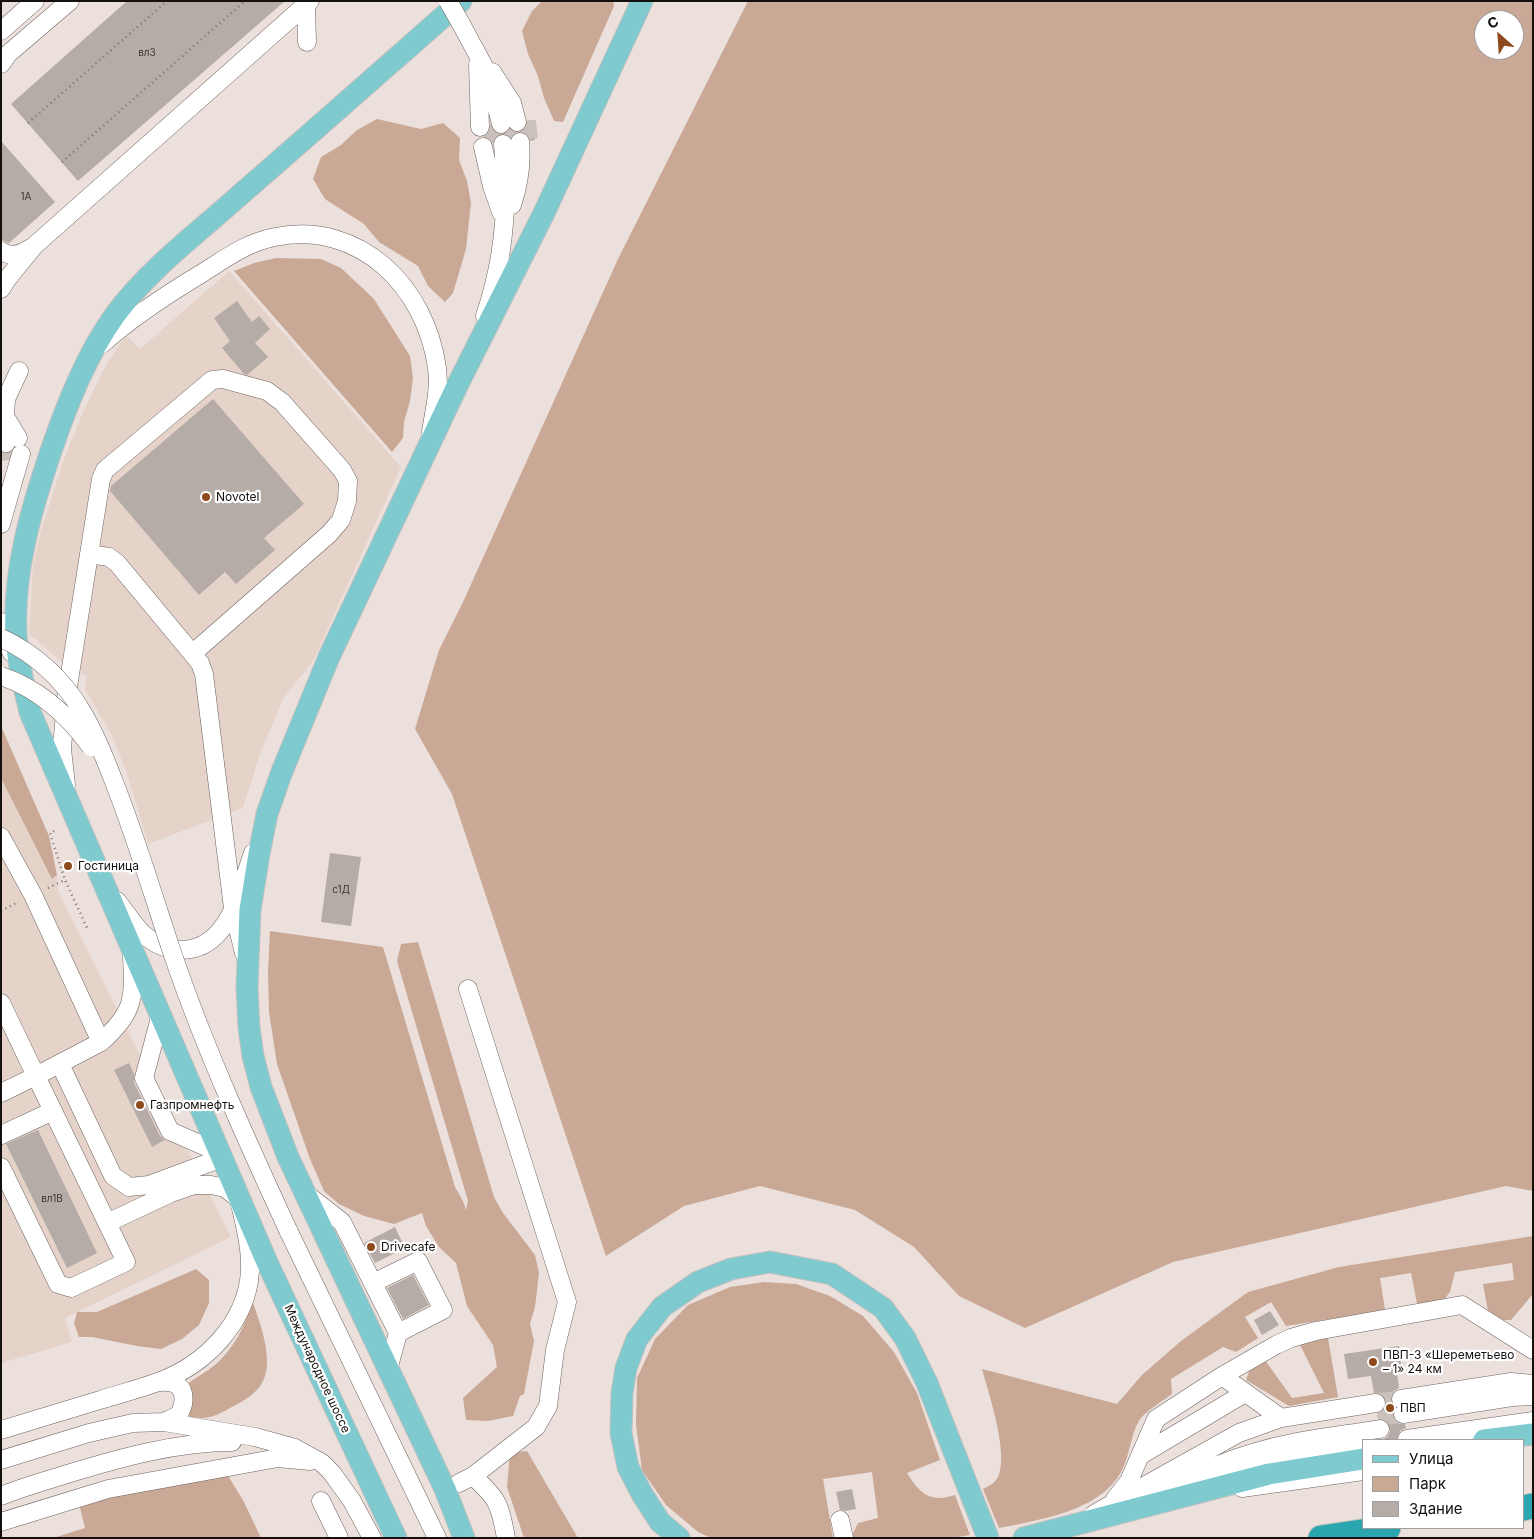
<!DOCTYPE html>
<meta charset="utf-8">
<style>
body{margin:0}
#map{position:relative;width:1534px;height:1539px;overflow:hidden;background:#ebe0db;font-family:Inter,sans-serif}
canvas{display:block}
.frame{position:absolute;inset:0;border:2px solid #14100e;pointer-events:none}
.legend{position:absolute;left:1362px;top:1439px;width:162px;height:90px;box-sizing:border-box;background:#fff;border:1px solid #a19f9f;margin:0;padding:6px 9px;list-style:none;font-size:15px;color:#14100e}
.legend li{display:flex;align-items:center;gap:10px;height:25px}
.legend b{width:25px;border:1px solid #a19f9f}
.north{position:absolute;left:1474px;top:10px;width:50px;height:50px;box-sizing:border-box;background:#fff;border:1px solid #a19f9f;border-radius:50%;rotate:334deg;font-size:14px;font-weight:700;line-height:20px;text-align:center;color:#14100e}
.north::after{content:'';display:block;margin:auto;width:18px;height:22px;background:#8e4a1d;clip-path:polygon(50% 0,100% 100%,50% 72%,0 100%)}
</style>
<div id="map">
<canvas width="1534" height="1539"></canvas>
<div class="frame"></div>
<ul class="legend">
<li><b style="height:6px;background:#7fcacf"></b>Улица</li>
<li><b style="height:14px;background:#caa896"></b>Парк</li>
<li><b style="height:14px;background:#b6aca7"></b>Здание</li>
</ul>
<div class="north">С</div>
</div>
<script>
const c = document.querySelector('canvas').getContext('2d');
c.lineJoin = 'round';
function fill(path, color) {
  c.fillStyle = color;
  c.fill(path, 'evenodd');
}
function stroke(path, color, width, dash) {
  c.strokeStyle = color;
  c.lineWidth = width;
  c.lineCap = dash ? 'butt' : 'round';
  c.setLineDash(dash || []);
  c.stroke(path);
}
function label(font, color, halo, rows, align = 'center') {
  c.font = font + ' Inter,sans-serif';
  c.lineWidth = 4.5;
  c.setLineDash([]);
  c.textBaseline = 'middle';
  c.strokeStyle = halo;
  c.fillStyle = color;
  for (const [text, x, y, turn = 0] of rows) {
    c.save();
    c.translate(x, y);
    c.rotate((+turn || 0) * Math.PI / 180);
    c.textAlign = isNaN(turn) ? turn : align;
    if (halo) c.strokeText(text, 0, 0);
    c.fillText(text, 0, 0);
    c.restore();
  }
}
const built = new Path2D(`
 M 229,271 L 401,467 L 313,661 L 283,699 L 260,754 L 243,808 L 148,844 L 127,773 L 112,736 L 85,689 L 87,676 L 63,663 L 29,634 L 33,565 L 41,530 L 64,459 L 83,412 L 105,367 L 126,335 L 140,349 Z
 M 1,726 L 49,836 L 57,875 L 58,891 L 231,1237 L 65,1318 L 72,1342 L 1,1363 Z`);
const green = new Path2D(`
 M 542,1 L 613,1 L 614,6 L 563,122 L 554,121 L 544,98 L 538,76 L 528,54 L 522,31 L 532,11 Z
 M 748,1 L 1533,1 L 1533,1191 L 1506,1186 L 1173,1262 L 1025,1328 L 959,1296 L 914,1247 L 855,1210 L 760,1186 L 684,1206 L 606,1256 L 452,794 L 415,729 L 439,650 L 463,602 L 618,259 ZM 1484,20 L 1514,20 L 1514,50 L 1484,50 Z
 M 377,119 L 421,129 L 443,123 L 460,138 L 459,160 L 467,181 L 471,203 L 466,249 L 453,293 L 445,302 L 428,286 L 418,266 L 379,242 L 364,224 L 325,199 L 313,179 L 321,157 L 341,145 L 357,130 Z
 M 276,258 L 321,259 L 341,268 L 374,299 L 410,356 L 413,378 L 410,401 L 404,422 L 403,438 L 392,452 L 234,271 L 254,263 Z
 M 1,726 L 49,836 L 57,875 L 52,879 L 1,778 Z
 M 270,931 L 383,947 L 455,1187 L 463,1201 L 466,1210 L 468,1201 L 397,961 L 401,944 L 418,942 L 494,1197 L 503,1213 L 535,1255 L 539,1273 L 535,1307 L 530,1324 L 534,1341 L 524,1394 L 520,1396 L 513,1416 L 488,1421 L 466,1420 L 463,1398 L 497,1367 L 493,1345 L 467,1306 L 456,1263 L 439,1247 L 426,1226 L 422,1213 L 394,1224 L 364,1216 L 339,1204 L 324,1191 L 310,1159 L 277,1064 L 269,1012 L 268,972 Z
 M 1533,1236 L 1533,1294 L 1511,1320 L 1503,1320 L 1488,1311 L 1483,1284 L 1514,1280 L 1512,1263 L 1455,1272 L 1450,1292 L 1443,1301 L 1419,1304 L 1417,1303 L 1411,1273 L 1380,1278 L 1385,1310 L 1286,1326 L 1271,1302 L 1245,1317 L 1258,1338 L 1236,1352 L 1223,1347 L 1171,1379 L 1172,1394 C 1164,1400 1144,1412 1139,1421 C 1130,1436 1130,1456 1121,1472 C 1100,1511 1039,1520 999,1528 L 983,1489 C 989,1486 995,1483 998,1477 C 1009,1453 989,1395 982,1369 L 1117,1404 L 1142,1375 L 1181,1341 L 1248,1292 L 1339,1267 Z
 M 196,1269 L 209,1280 L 209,1303 L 199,1325 L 182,1339 L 161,1349 L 137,1346 L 92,1337 L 79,1337 L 74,1323 L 77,1312 L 97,1312 Z
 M 764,1282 L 796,1284 L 830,1296 L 863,1316 L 894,1352 L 917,1393 L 940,1460 L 907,1473 C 920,1494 930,1503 955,1495 L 970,1535 L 952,1538 L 854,1538 L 852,1536 L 858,1523 L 878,1518 L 872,1472 L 823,1479 L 833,1538 L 711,1538 L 698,1532 L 666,1505 L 642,1470 L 636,1425 L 637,1378 L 655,1339 L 688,1305 L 730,1287 Z
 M 252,1300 C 260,1323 275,1361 262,1383 C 256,1394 242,1402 232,1407 C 216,1416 206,1421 188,1416 L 186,1385 C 196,1377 207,1372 216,1364 C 235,1347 246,1325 252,1300 Z
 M 1328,1338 L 1338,1397 L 1289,1406 L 1246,1380 L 1250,1369 L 1265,1360 L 1292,1398 L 1324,1393 L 1299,1343 Z
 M 527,1451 L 578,1538 L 524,1538 L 507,1487 L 510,1453 Z
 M 227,1474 L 244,1502 L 261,1538 L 53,1538 L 85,1528 L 79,1504 Z`);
const building = new Path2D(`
 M 127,1 L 285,1 L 78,181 L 11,104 Z
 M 532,120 L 535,140 L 530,141 L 529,136 L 521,132 L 527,125 L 527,121 Z
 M 1,141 L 55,202 L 9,243 L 1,240 Z
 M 237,301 L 252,322 L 259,316 L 270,329 L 255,343 L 268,357 L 247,375 L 244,374 L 222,348 L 230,341 L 214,318 Z
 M 213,399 L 304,504 L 264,538 L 275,550 L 236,584 L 225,572 L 199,595 L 110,491 L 111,486 Z
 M 330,853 L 361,857 L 351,926 L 321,922 Z
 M 129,1063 L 134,1074 L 134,1083 L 160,1136 L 165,1140 L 152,1147 L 114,1070 Z
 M 38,1130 L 97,1253 L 67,1268 L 6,1144 Z
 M 395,1227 L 405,1248 L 375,1263 L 364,1243 Z
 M 413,1275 L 429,1305 L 403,1319 L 387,1288 Z
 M 1270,1311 L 1279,1325 L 1262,1335 L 1254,1320 Z
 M 1399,1346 L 1402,1371 L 1397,1372 L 1399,1388 L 1394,1391 L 1390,1400 L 1395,1407 L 1392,1415 L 1394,1420 L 1399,1424 L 1405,1424 L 1406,1428 L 1400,1431 L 1397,1440 L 1382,1440 L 1387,1437 L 1390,1432 L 1388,1423 L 1384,1419 L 1378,1419 L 1377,1414 L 1382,1412 L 1386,1407 L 1386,1401 L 1380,1393 L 1374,1393 L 1371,1376 L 1348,1379 L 1344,1354 Z
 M 852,1489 L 856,1509 L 845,1511 L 840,1510 L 836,1492 Z`);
const minorTunnel = new Path2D(`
 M 527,121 L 529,141
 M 509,123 L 512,143
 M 492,125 L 494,145
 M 6,443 L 8,460
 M 1376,1403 L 1401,1399
 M 1378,1417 L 1403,1414`);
const path = new Path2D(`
 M 28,123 L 167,1
 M 62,162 L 245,1
 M 54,831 L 50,833 L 65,880 L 88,930
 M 48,888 L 65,880
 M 1,911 L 18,902`);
const minor = new Path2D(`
 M 306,5 L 307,42
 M 460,22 L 488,74 L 501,124
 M 1,31 L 35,1
 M 1,64 L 8,54 L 70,1
 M 478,65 L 480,127
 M 492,72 L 512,103 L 517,122
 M 483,147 L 492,186 L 501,212
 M 512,205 C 519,184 522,164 520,142
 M 1,251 C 12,258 21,254 31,248
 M 1,289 L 8,278 L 34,246 L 310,1
 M 485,316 C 504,260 509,203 503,144
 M 102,344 C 133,316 169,293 204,272 C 226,258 248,242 275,237 C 361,220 426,288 437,368 C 440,390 434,411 431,432
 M 1,410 L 18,438
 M 5,416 L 6,399 L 19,371
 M 1,432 L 6,443
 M 1,524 L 21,454
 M 89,554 L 109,557 L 117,563 L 200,663 L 204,674 L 233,908 L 244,953
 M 1,622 L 11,652
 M 66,785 L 62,749 L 66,699 L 101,479 L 105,470 L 212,380 L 223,379 L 267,391 L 282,402 L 342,470 L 348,481 L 347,501 L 341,520 L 329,534 L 193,653
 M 1,837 L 33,895 L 101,1042 L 36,1076 L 126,1262 L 71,1288 L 58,1284 L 1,1167
 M 117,901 C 126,912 133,924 143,934 C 170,958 205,955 225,924 C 238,905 245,875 253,853
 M 1,1003 L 36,1076 L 1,1093
 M 161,1014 L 144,1078 L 170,1131 L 220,1153
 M 101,1042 C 135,1012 134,998 132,956
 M 60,1064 L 113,1176 L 129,1187 L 149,1185 L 222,1158
 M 1,1135 L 53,1111
 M 305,1193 L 342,1222 L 398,1333 L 388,1370
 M 288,1230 L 437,1538
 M 373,1283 L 418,1261 L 443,1310 L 398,1333
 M 1222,1376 L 1276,1345 L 1291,1338 L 1316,1331 L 1462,1305 L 1533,1350
 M 160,1382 C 175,1381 186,1386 183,1404 C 182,1408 181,1412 178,1415 C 174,1418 168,1420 164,1422
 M 1401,1399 L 1511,1382 L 1533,1384
 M 1403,1414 L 1512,1397 L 1533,1396
 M 1,1430 C 34,1420 67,1410 100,1400 C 119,1394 139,1389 158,1382 C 205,1365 247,1323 250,1271 C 251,1247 244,1222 239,1199 L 225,1188 L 211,1185 L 194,1185 L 171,1193 L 107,1223
 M 1407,1439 L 1533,1421
 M 1141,1455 L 1245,1393
 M 1,1460 L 89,1433 L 133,1423 L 164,1422 L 255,1437 L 295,1448 L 322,1463 L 332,1473 L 352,1501 L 372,1538
 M 473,1476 C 498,1499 500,1504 506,1538
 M 1215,1479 C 1263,1462 1312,1454 1363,1446
 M 459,1483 L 473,1476 L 536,1427 L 548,1406 L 555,1350 L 567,1302 L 468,989
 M 1242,1488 L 1363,1471
 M 1,1496 C 23,1487 45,1481 67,1474 C 120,1458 176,1442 232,1442
 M 1115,1499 L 1129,1481 L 1156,1419 L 1222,1376 L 1281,1418
 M 321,1501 L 339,1538
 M 1138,1503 C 1187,1477 1238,1453 1292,1443 C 1321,1437 1351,1434 1380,1429
 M 1094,1514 L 1239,1433 L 1281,1418 L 1376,1403
 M 840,1520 L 844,1538
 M 1,1522 L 108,1489 L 278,1458 L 310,1461`);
const major = new Path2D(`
 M 1484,1440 L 1533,1434
 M 396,1538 L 266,1260 L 30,712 C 24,686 17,660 16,634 C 13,571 31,510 51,451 C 67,404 86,356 115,315 C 149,269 198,233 240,195 C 314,131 387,66 461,1
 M 464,1538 L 445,1489 L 288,1157 L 261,1087 L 253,1056 L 249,1028 L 247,988 L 250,910 L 259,854 L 267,814 L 281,774 L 329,657 L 457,386 L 545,211 L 642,1
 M 679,1538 L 660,1522 L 642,1494 L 628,1467 L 621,1433 L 622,1393 L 626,1368 L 637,1339 L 662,1307 L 698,1282 L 731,1269 L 770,1262 L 832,1274 L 883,1308 L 905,1338 L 927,1383 L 988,1538
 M 1024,1538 L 1269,1474 L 1363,1459`);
const highway = new Path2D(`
 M 1523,1508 L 1533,1506
 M 1321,1538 L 1388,1528`);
const minorBridge = new Path2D(`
 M 448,1 L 460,22
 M 1,638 C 34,653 63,679 81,710 C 95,733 105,758 114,782 C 137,840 154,899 174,958 C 206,1051 247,1141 288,1230
 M 1,676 C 40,689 68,715 91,747`);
const markers = [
 [206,497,5,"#8e4a1d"],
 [68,866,5,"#8e4a1d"],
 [140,1105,5,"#8e4a1d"],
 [371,1247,5,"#8e4a1d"],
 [1373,1362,5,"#8e4a1d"],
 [1390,1408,5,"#8e4a1d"]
];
const numberNames = [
 ["вл3",147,53],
 ["1А",26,197],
 ["c1Д",341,890],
 ["вл1В",52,1199]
];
const poiNames = [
 ["Novotel",216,497],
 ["Гостиница",78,866],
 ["Газпромнефть",150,1105],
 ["Drivecafe",381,1247],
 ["ПВП-3 «Шереметьево",1383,1355],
 ["– 1» 24 км",1383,1369],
 ["ПВП",1400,1408]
];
const streetNames = [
 ["Международное шоссе",317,1369,65]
];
fill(built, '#e5d3c9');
fill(green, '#caa896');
fill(building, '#b6aca7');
stroke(minorTunnel, '#cbc1bc', 18, [18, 9]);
stroke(minor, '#6c635e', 19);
stroke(major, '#c2c1c0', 23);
stroke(highway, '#c2c1c0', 27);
stroke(path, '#78716d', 2.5, [1, 4]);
stroke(minor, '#fff', 18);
stroke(major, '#7fcacf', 21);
stroke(highway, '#2aa6af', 25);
stroke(minorBridge, '#6c635e', 19, []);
stroke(minorBridge, '#fff', 18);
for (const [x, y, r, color] of markers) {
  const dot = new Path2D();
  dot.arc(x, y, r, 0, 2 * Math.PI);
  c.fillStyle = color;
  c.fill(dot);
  stroke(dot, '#fff', 2);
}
label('10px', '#3c3734', null, numberNames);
label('12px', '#14100e', '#fff', poiNames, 'left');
label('12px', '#14100e', '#fff', streetNames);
</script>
